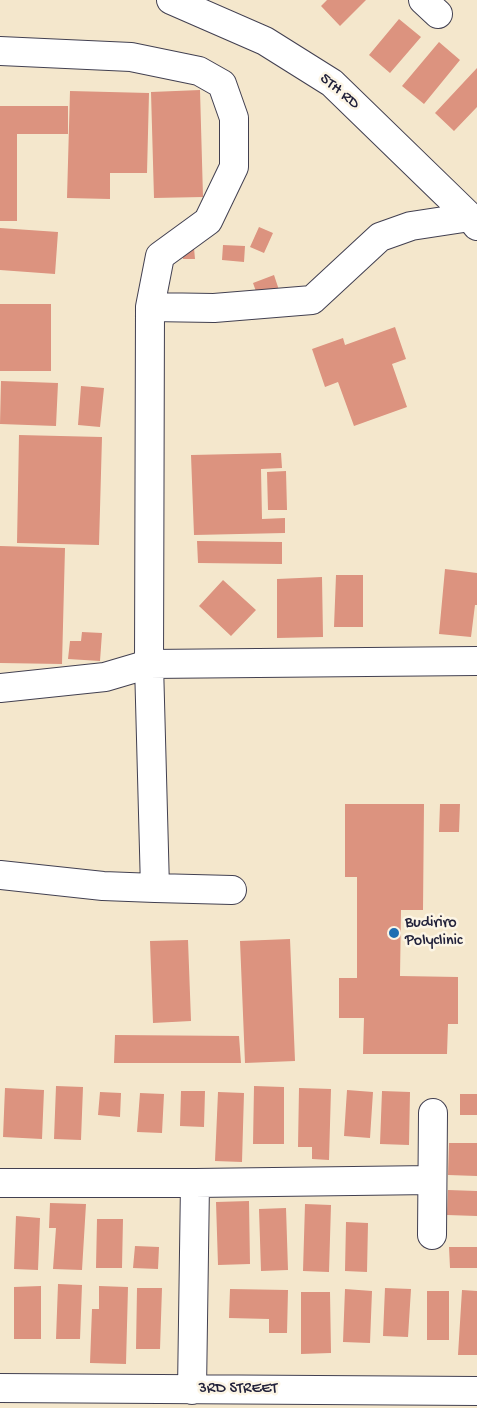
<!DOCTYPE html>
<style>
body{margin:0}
canvas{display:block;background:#f4e7cc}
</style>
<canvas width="477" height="1408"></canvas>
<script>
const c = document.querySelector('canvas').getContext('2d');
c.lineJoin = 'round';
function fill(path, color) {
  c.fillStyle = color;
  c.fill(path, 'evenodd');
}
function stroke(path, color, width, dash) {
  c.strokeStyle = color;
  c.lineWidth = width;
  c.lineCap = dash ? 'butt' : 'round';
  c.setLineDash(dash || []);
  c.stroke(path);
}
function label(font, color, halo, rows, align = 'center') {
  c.font = font + ' "Gochi Hand",sans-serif';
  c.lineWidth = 5;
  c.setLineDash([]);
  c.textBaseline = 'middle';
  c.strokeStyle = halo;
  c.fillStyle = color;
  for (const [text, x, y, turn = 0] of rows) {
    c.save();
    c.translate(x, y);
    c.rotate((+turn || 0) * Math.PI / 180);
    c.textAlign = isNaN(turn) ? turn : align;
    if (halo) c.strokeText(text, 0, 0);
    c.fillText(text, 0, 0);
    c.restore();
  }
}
const building = new Path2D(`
 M 327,0 L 366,0 L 340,26 L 321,6 Z
 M 399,19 L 421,37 L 390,73 L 369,55 Z
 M 439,42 L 460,60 L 424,104 L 402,86 Z
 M 477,68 L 477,107 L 454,131 L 435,113 Z
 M 200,90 L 203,197 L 154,198 L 151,92 Z
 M 70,91 L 149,93 L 147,173 L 110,173 L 110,199 L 67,198 Z
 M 0,106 L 68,106 L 68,134 L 17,134 L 17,221 L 0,221 Z
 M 259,227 L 273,233 L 264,253 L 250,247 Z
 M 0,228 L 58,232 L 55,274 L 0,270 Z
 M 223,245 L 245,246 L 244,262 L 222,260 Z
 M 194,248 L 195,259 L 183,259 L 182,249 Z
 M 274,275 L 279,290 L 258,297 L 253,283 Z
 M 0,304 L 51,304 L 51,371 L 0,371 Z
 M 395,327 L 406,359 L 392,364 L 407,407 L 354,426 L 338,382 L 325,387 L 312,349 L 343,338 L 345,345 Z
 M 1,381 L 58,383 L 56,426 L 0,424 Z
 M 81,386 L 104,388 L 100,427 L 78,425 Z
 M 19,435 L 102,437 L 99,545 L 17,543 Z
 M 281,453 L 282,468 L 261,469 L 262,519 L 285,518 L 285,533 L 194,535 L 191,455 Z
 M 286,471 L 287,510 L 268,510 L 267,472 Z
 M 197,541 L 282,542 L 282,564 L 198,563 Z
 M 0,546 L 65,548 L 62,664 L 0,663 Z
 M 445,569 L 477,573 L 477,605 L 475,605 L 471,637 L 439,634 Z
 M 336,575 L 363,575 L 363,627 L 334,627 Z
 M 322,577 L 323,637 L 277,638 L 277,579 Z
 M 223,580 L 256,610 L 231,636 L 199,606 Z
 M 82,632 L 102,633 L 100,661 L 68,659 L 70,641 L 81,641 Z
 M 345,804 L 424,804 L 423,910 L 401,910 L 400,976 L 458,977 L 458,1024 L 448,1024 L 447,1054 L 363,1054 L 364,1018 L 339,1018 L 339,978 L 357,978 L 357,877 L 345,877 Z
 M 440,804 L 460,804 L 459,832 L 439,832 Z
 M 290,939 L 295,1061 L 245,1063 L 240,941 Z
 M 188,940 L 191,1021 L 153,1023 L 150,941 Z
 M 115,1035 L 239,1036 L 241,1063 L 114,1063 Z
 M 56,1086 L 83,1087 L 81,1140 L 54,1139 Z
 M 254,1086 L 284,1087 L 284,1144 L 253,1144 Z
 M 5,1088 L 44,1090 L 42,1139 L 3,1137 Z
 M 299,1088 L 331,1089 L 329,1160 L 312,1159 L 312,1147 L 298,1147 Z
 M 347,1090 L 373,1092 L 370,1138 L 344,1136 Z
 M 181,1091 L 205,1091 L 204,1127 L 180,1126 Z
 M 382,1091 L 410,1092 L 409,1145 L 380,1144 Z
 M 100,1092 L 121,1093 L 120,1117 L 98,1115 Z
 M 218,1092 L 244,1093 L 242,1162 L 215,1161 Z
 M 140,1093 L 164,1094 L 162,1133 L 137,1132 Z
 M 460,1094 L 477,1094 L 477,1115 L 460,1115 Z
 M 449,1143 L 477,1143 L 477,1176 L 448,1175 Z
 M 448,1190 L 477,1191 L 477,1216 L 447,1215 Z
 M 249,1201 L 250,1264 L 218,1265 L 216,1202 Z
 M 50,1203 L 86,1204 L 82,1270 L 53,1269 L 56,1228 L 49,1228 Z
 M 305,1204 L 331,1205 L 329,1272 L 303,1271 Z
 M 286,1208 L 288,1270 L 261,1271 L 259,1209 Z
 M 16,1216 L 40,1218 L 38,1270 L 14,1269 Z
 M 97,1219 L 123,1219 L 122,1268 L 96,1268 Z
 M 346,1222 L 368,1223 L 367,1272 L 345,1271 Z
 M 135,1246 L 159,1247 L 158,1269 L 133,1268 Z
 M 449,1247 L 477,1247 L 477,1268 L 450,1268 Z
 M 58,1284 L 82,1285 L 80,1339 L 56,1339 Z
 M 41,1286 L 41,1339 L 14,1339 L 14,1287 Z
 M 99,1286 L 128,1287 L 126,1364 L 90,1363 L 92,1309 L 99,1309 Z
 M 137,1288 L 162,1288 L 160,1349 L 136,1349 Z
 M 385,1288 L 411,1289 L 408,1337 L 383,1336 Z
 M 230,1289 L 288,1290 L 287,1333 L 269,1333 L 269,1319 L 229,1318 Z
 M 345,1289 L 372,1291 L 370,1343 L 343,1342 Z
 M 462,1290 L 477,1291 L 477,1355 L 458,1355 Z
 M 427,1291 L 449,1291 L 449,1340 L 427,1340 Z
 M 301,1292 L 330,1292 L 331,1353 L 301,1354 Z`);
const minor = new Path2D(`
 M 171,0 L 265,41 L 332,83 L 470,217 L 477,226
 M 423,0 L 438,14
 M 0,51 L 131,57 L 199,71 L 222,84 L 234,118 L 234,167 L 208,221 L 160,256 L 150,307 L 149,664 L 155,888 L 103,886 L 0,875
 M 150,307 L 214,308 L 312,300 L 380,237 L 411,226 L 470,217
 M 0,688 L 105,677 L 149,664 L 477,661
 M 155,888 L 232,890
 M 0,1183 L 195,1183 L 432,1180
 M 432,1235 L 433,1113
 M 0,1388 L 477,1391
 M 192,1390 L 195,1183`);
const markers = [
 [394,933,6,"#1f6fb2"]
];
const streetNames = [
 ["5TH RD",339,92,40],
 ["3RD STREET",238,1390]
];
const poiNames = [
 ["Budiriro",405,924],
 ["Polyclinic",405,942]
];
fill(building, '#dc937f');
stroke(minor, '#424051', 30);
stroke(minor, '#fff', 28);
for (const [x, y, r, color] of markers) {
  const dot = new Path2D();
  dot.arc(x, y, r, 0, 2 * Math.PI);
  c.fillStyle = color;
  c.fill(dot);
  stroke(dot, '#fcf5e5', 2);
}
label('16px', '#22223b', '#fcf5e5', streetNames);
label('16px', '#22223b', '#fcf5e5', poiNames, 'left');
</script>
